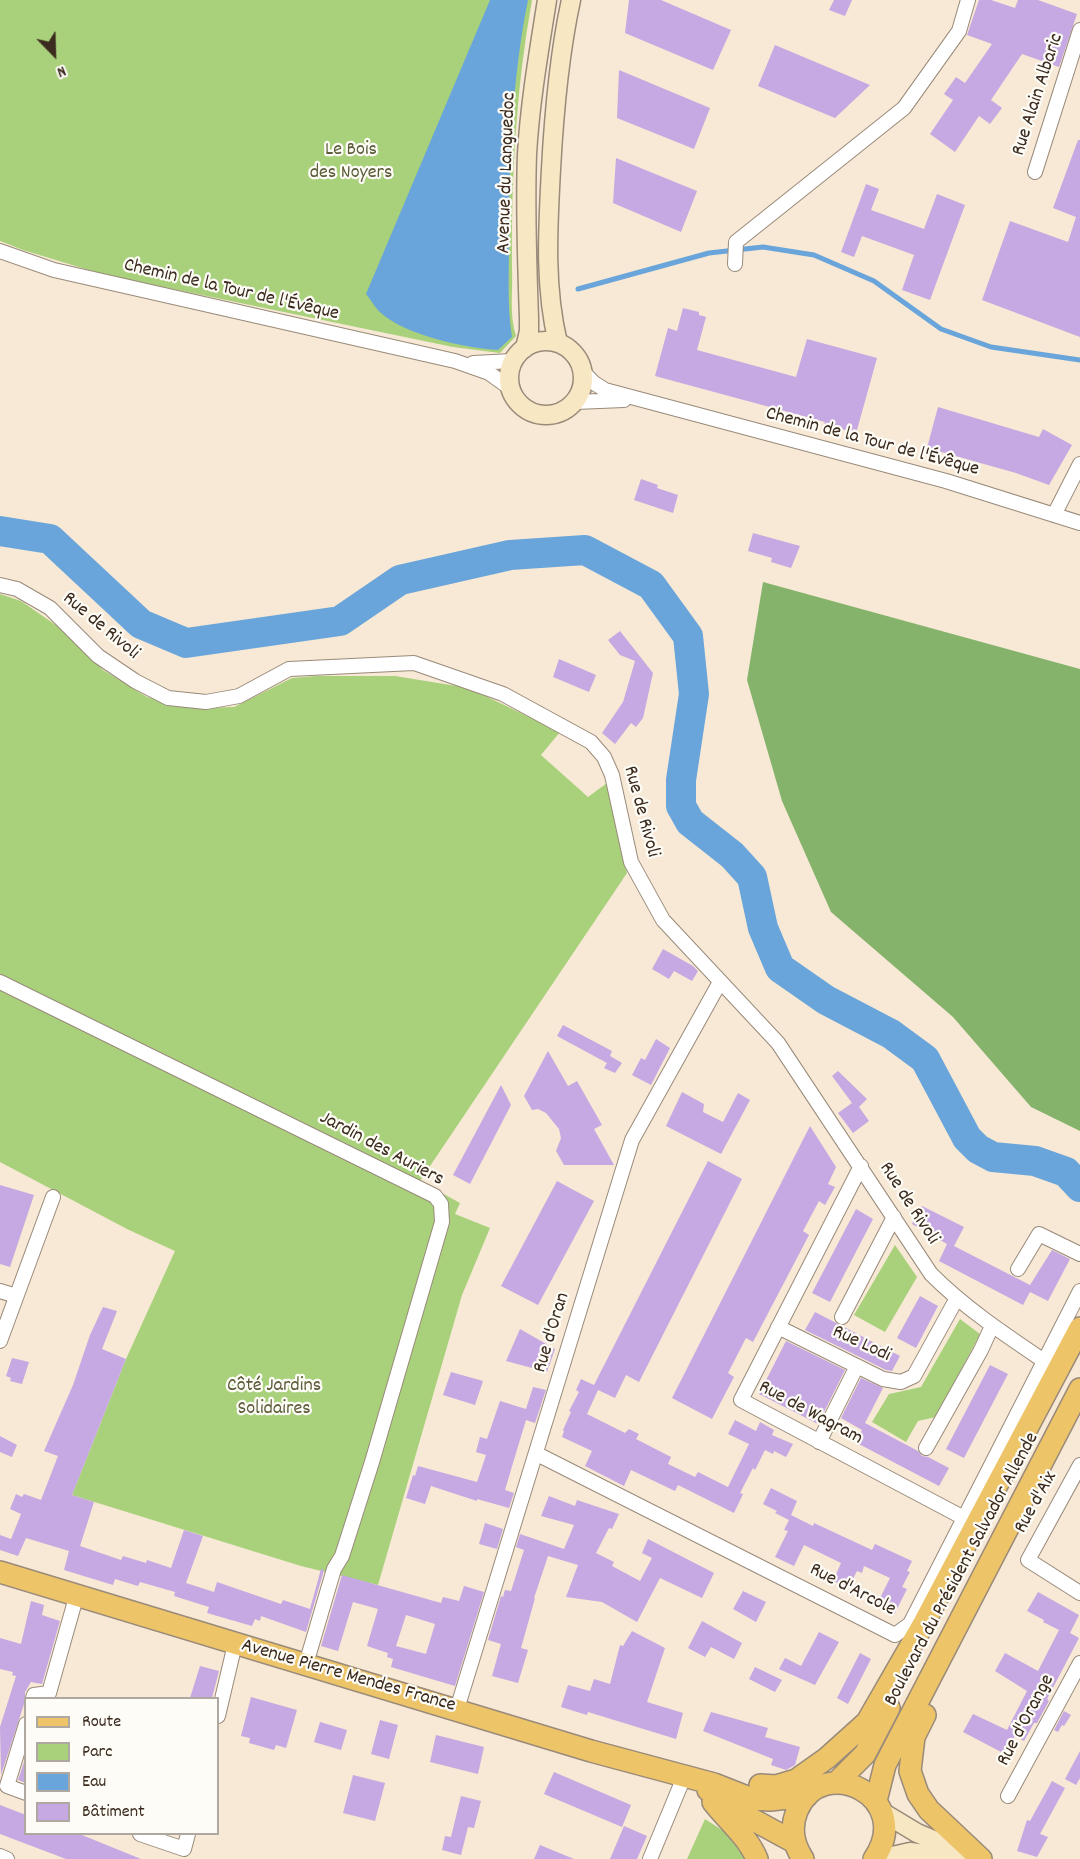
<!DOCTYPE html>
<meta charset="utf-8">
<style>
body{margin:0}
#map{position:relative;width:1080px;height:1859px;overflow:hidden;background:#f7e9d5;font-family:Dekko,sans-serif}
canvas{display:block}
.legend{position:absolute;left:24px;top:1697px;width:195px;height:138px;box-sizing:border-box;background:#fdfcf7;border:2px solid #afa8a0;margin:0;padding:8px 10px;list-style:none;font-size:18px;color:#3b2a1e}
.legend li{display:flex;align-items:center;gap:12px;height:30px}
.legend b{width:30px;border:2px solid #afa8a0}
.north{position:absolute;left:24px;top:24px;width:60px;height:60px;-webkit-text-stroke:4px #fdfcf7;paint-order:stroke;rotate:157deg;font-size:16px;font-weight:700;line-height:24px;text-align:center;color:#3b2a1e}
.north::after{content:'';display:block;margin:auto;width:21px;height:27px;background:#3b2a1e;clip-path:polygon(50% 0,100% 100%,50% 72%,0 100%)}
</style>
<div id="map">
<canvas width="1080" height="1859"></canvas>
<ul class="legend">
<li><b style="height:8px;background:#eec469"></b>Route</li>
<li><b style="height:16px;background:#a9d17c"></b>Parc</li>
<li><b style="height:16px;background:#69a5da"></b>Eau</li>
<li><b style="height:16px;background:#c6a8e2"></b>Bâtiment</li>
</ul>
<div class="north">N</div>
</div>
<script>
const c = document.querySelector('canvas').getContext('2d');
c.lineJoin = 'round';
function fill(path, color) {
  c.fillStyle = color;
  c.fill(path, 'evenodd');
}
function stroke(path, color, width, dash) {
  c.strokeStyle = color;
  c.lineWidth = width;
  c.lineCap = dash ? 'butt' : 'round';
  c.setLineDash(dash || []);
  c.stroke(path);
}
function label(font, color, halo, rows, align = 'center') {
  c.font = font + ' Dekko,sans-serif';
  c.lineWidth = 4.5;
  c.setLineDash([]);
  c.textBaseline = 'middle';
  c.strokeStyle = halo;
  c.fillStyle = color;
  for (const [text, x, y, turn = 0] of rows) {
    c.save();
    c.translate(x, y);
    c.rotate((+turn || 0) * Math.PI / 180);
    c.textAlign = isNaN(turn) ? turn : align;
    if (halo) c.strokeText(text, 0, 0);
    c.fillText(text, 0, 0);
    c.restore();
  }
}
const green = new Path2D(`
 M 0,0 L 532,0 C 516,88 511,179 512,268 C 513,291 509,315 516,336 L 500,353 L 453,347 L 105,275 L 23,250 L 0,241 Z
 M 0,594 L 21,601 L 60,628 L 103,670 L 147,697 L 193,708 L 234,707 L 292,678 L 316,676 L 395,676 L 469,688 L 560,732 L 541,755 L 588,797 L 607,783 L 627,873 L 420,1181 L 460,1203 L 455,1214 L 490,1228 L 462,1295 L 378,1585 L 301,1566 L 72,1495 L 126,1359 L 175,1251 L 129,1230 L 0,1162 Z
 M 895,1245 L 917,1277 L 885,1332 L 854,1315 Z
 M 960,1319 L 980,1334 L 936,1417 L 918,1421 L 906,1442 L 872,1422 L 889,1394 L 921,1387 Z
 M 705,1819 L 739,1841 L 744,1859 L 687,1859 Z`);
const forest = new Path2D(`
 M 763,582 L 1080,669 L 1080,1131 L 1031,1107 L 953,1017 L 831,912 L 782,801 L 747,680 Z`);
const water = new Path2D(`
 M 490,0 L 528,0 C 512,79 509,161 509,241 C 509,273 507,305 512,337 L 498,350 C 465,348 405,335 381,313 C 375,308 371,300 366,294 Z`);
const stream = new Path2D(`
 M 578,289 L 709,253 L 763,247 L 814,255 L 874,281 L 941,329 L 991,347 L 1080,360`);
const river = new Path2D(`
 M 0,531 L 50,539 L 141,624 L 186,643 L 340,621 L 400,580 L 510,555 L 585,550 L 651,585 L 688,636 L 694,694 L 681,780 L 681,806 L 690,822 L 732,855 L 752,877 L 763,928 L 780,968 L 826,1000 L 891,1034 L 925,1059 L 967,1138 L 978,1149 L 993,1157 L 1035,1161 L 1066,1172 L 1080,1187`);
const building = new Path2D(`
 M 629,0 L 661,0 L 731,30 L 713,70 L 625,33 Z
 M 834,0 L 852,0 L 845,16 L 829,10 Z
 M 979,0 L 991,0 L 1015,8 L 1018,0 L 1038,0 L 1077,14 L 1059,67 L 1022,54 L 991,100 L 1002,108 L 990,124 L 979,116 L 955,152 L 930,134 L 953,100 L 944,94 L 956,77 L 965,83 L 992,44 L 967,35 Z
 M 775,45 L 870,85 L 835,118 L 758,86 Z
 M 619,70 L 710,108 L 694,149 L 617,118 Z
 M 1078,140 L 1080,140 L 1080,337 L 982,300 L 1010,221 L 1068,242 L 1076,217 L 1053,208 Z
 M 616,158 L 697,191 L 681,232 L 613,203 Z
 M 866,184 L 879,189 L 871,210 L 924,229 L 937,194 L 965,205 L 930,300 L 902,290 L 914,255 L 862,236 L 854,257 L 841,252 Z
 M 683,308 L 699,312 L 699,315 L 706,317 L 697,350 L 796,377 L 807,339 L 877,358 L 857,430 L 853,429 L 852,432 L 824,424 L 825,422 L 655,376 L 668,328 L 677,331 Z
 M 938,407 L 1039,437 L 1043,429 L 1072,445 L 1049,485 L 1016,473 L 927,448 Z
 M 641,479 L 658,485 L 657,488 L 678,495 L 673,513 L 634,500 Z
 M 753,533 L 800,546 L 791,568 L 771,562 L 772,558 L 748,551 Z
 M 620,631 L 653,673 L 643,718 L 636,727 L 631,723 L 615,744 L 602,733 L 623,702 L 635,661 L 620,655 L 608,640 Z
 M 559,659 L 596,675 L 589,692 L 553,677 Z
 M 663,949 L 693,966 L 698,971 L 692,981 L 674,971 L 669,979 L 652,969 Z
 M 563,1025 L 612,1051 L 610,1056 L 622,1063 L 615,1073 L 604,1068 L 607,1063 L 557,1036 Z
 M 656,1039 L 670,1048 L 651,1085 L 632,1075 L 641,1058 L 645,1060 Z
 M 548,1051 L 568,1086 L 577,1081 L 602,1125 L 594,1129 L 614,1165 L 564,1165 L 556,1151 L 561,1138 L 559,1129 L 546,1113 L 538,1109 L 532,1110 L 524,1096 Z
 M 838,1071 L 867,1099 L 859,1107 L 869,1121 L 853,1133 L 838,1113 L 852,1103 L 832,1076 Z
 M 501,1085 L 511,1105 L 470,1184 L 453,1175 Z
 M 682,1092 L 704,1104 L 703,1112 L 723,1122 L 738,1093 L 750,1100 L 721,1154 L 666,1126 Z
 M 810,1126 L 836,1167 L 828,1184 L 835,1187 L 825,1205 L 819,1201 L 803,1231 L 809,1235 L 753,1342 L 746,1338 L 728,1373 L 734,1377 L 712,1419 L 672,1398 Z
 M 708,1161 L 742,1179 L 639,1382 L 626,1375 L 615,1398 L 598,1390 L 587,1414 L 625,1433 L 629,1429 L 639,1434 L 636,1439 L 671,1457 L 668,1464 L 695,1477 L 698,1472 L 728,1487 L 749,1444 L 728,1434 L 735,1420 L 756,1431 L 760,1422 L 774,1430 L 772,1435 L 793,1444 L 786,1457 L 774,1451 L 773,1454 L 765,1450 L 755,1470 L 753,1468 L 740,1493 L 743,1494 L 734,1513 L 678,1485 L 675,1491 L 631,1470 L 624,1486 L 585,1466 L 592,1451 L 562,1437 L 564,1431 L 563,1430 L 571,1412 L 569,1411 L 579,1392 L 576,1390 L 581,1379 L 594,1385 Z
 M 557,1181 L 594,1201 L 538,1305 L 501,1286 Z
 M 0,1185 L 34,1195 L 10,1267 L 0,1264 Z
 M 922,1206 L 964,1227 L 954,1246 L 1030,1285 L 1052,1250 L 1070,1259 L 1048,1301 L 1030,1292 L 1023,1305 L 939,1261 L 947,1244 L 912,1224 Z
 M 856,1209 L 873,1219 L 830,1302 L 812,1293 Z
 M 920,1296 L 938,1306 L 916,1348 L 897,1338 Z
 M 103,1307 L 117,1311 L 102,1349 L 126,1359 L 72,1495 L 94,1502 L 80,1546 L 121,1560 L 123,1556 L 146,1563 L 147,1560 L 171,1568 L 184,1530 L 203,1536 L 186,1583 L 214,1592 L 217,1582 L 281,1604 L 283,1600 L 310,1609 L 321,1569 L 324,1570 L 306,1632 L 261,1616 L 260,1621 L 255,1619 L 252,1626 L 207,1613 L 209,1607 L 174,1596 L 175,1592 L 140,1582 L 138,1586 L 115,1579 L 113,1585 L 64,1570 L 69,1551 L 26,1538 L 18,1556 L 0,1550 L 0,1535 L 11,1539 L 21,1514 L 10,1509 L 16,1494 L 22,1497 L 24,1494 L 41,1500 L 58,1456 L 44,1451 L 73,1385 L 90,1335 Z
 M 815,1312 L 900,1356 L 892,1371 L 886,1370 L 805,1330 Z
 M 520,1329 L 555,1349 L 547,1372 L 506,1361 Z
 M 786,1341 L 845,1370 L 818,1424 L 759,1394 Z
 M 12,1358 L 29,1362 L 22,1384 L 10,1381 L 11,1378 L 6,1376 Z
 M 990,1365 L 1008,1374 L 964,1458 L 946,1449 Z
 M 451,1372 L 483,1381 L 475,1405 L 443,1395 Z
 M 861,1378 L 883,1388 L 865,1423 L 918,1451 L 922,1456 L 928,1457 L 949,1468 L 939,1486 L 855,1442 L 862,1430 L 841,1418 Z
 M 533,1387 L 546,1390 L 535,1423 L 526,1420 L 513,1463 L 505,1490 L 514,1493 L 509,1508 L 477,1499 L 477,1501 L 431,1486 L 425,1504 L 406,1498 L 413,1475 L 415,1476 L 418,1466 L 477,1482 L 486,1455 L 476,1452 L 480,1437 L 487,1439 L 500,1401 L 526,1409 Z
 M 0,1436 L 17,1445 L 12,1457 L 0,1452 Z
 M 771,1488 L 797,1501 L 791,1515 L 813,1526 L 814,1523 L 872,1550 L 875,1544 L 912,1561 L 907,1571 L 910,1572 L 902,1587 L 907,1589 L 894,1615 L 876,1606 L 890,1578 L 864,1566 L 862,1573 L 857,1571 L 848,1588 L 833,1581 L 841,1563 L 804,1545 L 794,1566 L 775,1557 L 788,1531 L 784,1530 L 789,1520 L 775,1513 L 777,1511 L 763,1504 Z
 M 549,1496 L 575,1506 L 577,1500 L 619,1514 L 612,1529 L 609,1528 L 596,1553 L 614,1562 L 612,1566 L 640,1581 L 652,1558 L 642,1553 L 648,1539 L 714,1573 L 702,1598 L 660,1578 L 637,1622 L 602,1602 L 566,1597 L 578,1565 L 548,1556 L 534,1598 L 535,1598 L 521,1648 L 528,1650 L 518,1683 L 492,1676 L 501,1644 L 488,1640 L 501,1596 L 503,1597 L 505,1590 L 511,1591 L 524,1550 L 516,1547 L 520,1534 L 564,1549 L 574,1525 L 541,1516 Z
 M 485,1523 L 503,1529 L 497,1549 L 479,1544 Z
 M 342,1575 L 441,1603 L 443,1597 L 459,1601 L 464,1586 L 484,1592 L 455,1686 L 391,1667 L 393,1659 L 387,1657 L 388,1653 L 367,1646 L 378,1609 L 353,1602 L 338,1651 L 321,1646 ZM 406,1615 L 435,1624 L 426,1654 L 396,1646 Z
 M 743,1591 L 766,1602 L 756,1622 L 733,1609 Z
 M 1038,1592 L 1079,1615 L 1070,1633 L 1079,1638 L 1047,1699 L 1049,1701 L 1037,1723 L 1034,1723 L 1024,1741 L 1015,1736 L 1005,1754 L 963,1732 L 973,1714 L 1007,1730 L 1027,1691 L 995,1671 L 1005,1653 L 1038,1671 L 1059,1630 L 1043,1622 L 1044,1620 L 1027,1611 Z
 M 31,1601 L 44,1605 L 42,1615 L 60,1621 L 42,1684 L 31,1682 L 25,1692 L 25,1701 L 1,1775 L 0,1727 L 16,1676 L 12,1675 L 13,1672 L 0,1669 L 0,1638 L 21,1644 Z
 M 702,1621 L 742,1643 L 734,1659 L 711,1647 L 705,1657 L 688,1648 Z
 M 632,1631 L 665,1648 L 647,1702 L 683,1713 L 676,1739 L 588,1712 L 587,1715 L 561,1707 L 568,1685 L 590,1691 L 594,1679 L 610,1684 L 620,1645 L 623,1646 Z
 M 819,1632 L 839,1642 L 815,1685 L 779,1669 L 785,1658 L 801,1666 Z
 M 860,1653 L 871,1659 L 848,1704 L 837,1698 Z
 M 200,1666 L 219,1671 L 212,1698 L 190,1698 Z
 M 755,1667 L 782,1680 L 775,1692 L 749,1679 Z
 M 251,1697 L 297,1710 L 286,1748 L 276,1745 L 274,1750 L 249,1743 L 250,1738 L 241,1736 Z
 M 1064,1711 L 1071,1715 L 1064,1726 L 1062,1725 L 1058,1732 L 1054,1730 Z
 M 711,1712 L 768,1728 L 765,1737 L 800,1747 L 795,1765 L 786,1770 L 771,1765 L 773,1759 L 703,1731 Z
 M 380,1720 L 398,1725 L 389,1759 L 371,1754 Z
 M 320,1722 L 347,1730 L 341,1750 L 314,1742 Z
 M 436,1735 L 484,1747 L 478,1774 L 430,1762 Z
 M 1080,1751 L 1080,1778 L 1076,1785 L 1065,1779 Z
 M 24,1762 L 26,1763 L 26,1783 L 18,1780 Z
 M 554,1772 L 631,1805 L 622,1827 L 544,1794 Z
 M 353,1775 L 385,1783 L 375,1821 L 343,1813 Z
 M 1052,1781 L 1065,1788 L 1040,1834 L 1048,1837 L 1037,1857 L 1017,1851 L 1027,1820 L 1030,1821 Z
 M 461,1796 L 481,1801 L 474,1828 L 468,1827 L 461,1855 L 442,1850 L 445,1836 L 451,1837 Z
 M 0,1805 L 26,1815 L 26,1833 L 77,1833 L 141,1859 L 66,1859 L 0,1834 Z
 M 624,1826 L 647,1836 L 637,1859 L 610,1859 Z
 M 540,1845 L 574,1859 L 534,1859 Z`);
const street = new Path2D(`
 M 1035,172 L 1080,30
 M 0,251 L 54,270 L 455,361 L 489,373 L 510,388
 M 735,264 L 736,242 L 904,108 L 959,31 L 968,0
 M 473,363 L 513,361
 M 583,372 L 594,383 L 605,390 L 946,481 L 1080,523
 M 575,402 L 624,400
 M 1054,515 L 1080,464
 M 0,585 L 17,589 L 50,608 L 98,656 L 135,681 L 168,698 L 206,702 L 239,696 L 289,669 L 414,663 L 503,694 L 591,742 L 604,757 L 612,775 L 631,862 L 663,920 L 778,1043 L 931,1274 C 965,1308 1004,1334 1044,1361
 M 0,982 L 435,1196 L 441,1204 L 442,1222 L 372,1462 L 342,1556 L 334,1569 L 306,1664
 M 861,1166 L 741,1400 L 964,1518
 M 1018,1269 L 1039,1234 L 1080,1254
 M 0,1291 L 16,1296
 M 842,1317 L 894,1217
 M 778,1327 L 883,1379 L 901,1382 L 914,1376 L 957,1298
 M 0,1341 L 53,1197
 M 819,1442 L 857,1366
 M 926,1448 L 981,1350 L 992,1326
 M 537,1454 L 895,1635 L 910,1624 L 1080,1291
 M 1080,1465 L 1028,1560 L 1080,1593
 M 33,1698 L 34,1695 L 49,1693 L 77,1594
 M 457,1709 L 632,1140 L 720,982
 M 218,1716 L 235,1644
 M 26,1724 L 7,1786 L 26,1793
 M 1008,1796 L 1080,1663
 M 140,1834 L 184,1849 L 188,1834
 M 0,1856 L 7,1859
 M 650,1859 L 684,1777`);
const secondary = new Path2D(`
 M509 378a37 37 0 1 1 74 0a37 37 0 1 1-74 0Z
 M 558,343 C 544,286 548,227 551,169 C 554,113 559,55 571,0
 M 525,348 L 529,331 L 529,318 C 527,264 525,209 527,154 C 530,102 539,51 547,0
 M 882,1812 L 917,1833 L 945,1845 L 963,1859
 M 879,1859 L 910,1852 L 958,1859`);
const primary = new Path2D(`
 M 0,1572 L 591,1751 L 714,1784 L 752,1799 L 770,1800 L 807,1796
 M 925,1715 L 914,1737 L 910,1771 L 918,1794 L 929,1810 L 981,1859
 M 836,1783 L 865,1754 L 889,1708
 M 760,1785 L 776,1786 L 796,1780 L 827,1758 L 867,1722 L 924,1623 L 1080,1328
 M 708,1790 L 726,1805 L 794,1842
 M 876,1801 L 885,1765 L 1080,1389
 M 713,1802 C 728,1821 748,1837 757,1859
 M 803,1859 C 793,1844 790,1828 797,1811 C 822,1751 916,1797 874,1859`);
const streetNames = [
 ["Rue Alain Albaric",1039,95,-72],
 ["Avenue du Languedoc",508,173,-88],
 ["Chemin de la Tour de l'Évêque",231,291,13],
 ["Chemin de la Tour de l'Évêque",872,443,15],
 ["Rue de Rivoli",100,627,40],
 ["Rue de Rivoli",640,812,75],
 ["Jardin des Auriers",381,1150,28],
 ["Rue de Rivoli",908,1204,57],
 ["Rue d'Oran",553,1333,-73],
 ["Rue Lodi",861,1345,25],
 ["Rue de Wagram",810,1414,28],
 ["Rue d'Aix",1037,1503,-61],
 ["Boulevard du Président Salvador Allende",963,1570,-62],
 ["Rue d'Arcole",852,1591,27],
 ["Avenue Pierre Mendes France",348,1677,16],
 ["Rue d'Orange",1027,1721,-62]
];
const parkNames = [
 ["Le Bois",351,151],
 ["des Noyers",351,174],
 ["Côté Jardins",274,1387],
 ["Solidaires",274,1410]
];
fill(green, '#a9d17c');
fill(forest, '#86b36c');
fill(water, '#69a5da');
stroke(stream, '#69a5da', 5);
stroke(river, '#69a5da', 30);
fill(building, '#c6a8e2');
stroke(street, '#998a7a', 16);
stroke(secondary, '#998a7a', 21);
stroke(primary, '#998a7a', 24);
stroke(street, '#fff', 14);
stroke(secondary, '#f8e7c3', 18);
stroke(primary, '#eec469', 21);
label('20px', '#3b2a1e', '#fdfcf7', streetNames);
label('20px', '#5c5c3a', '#fdfcf7', parkNames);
</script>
